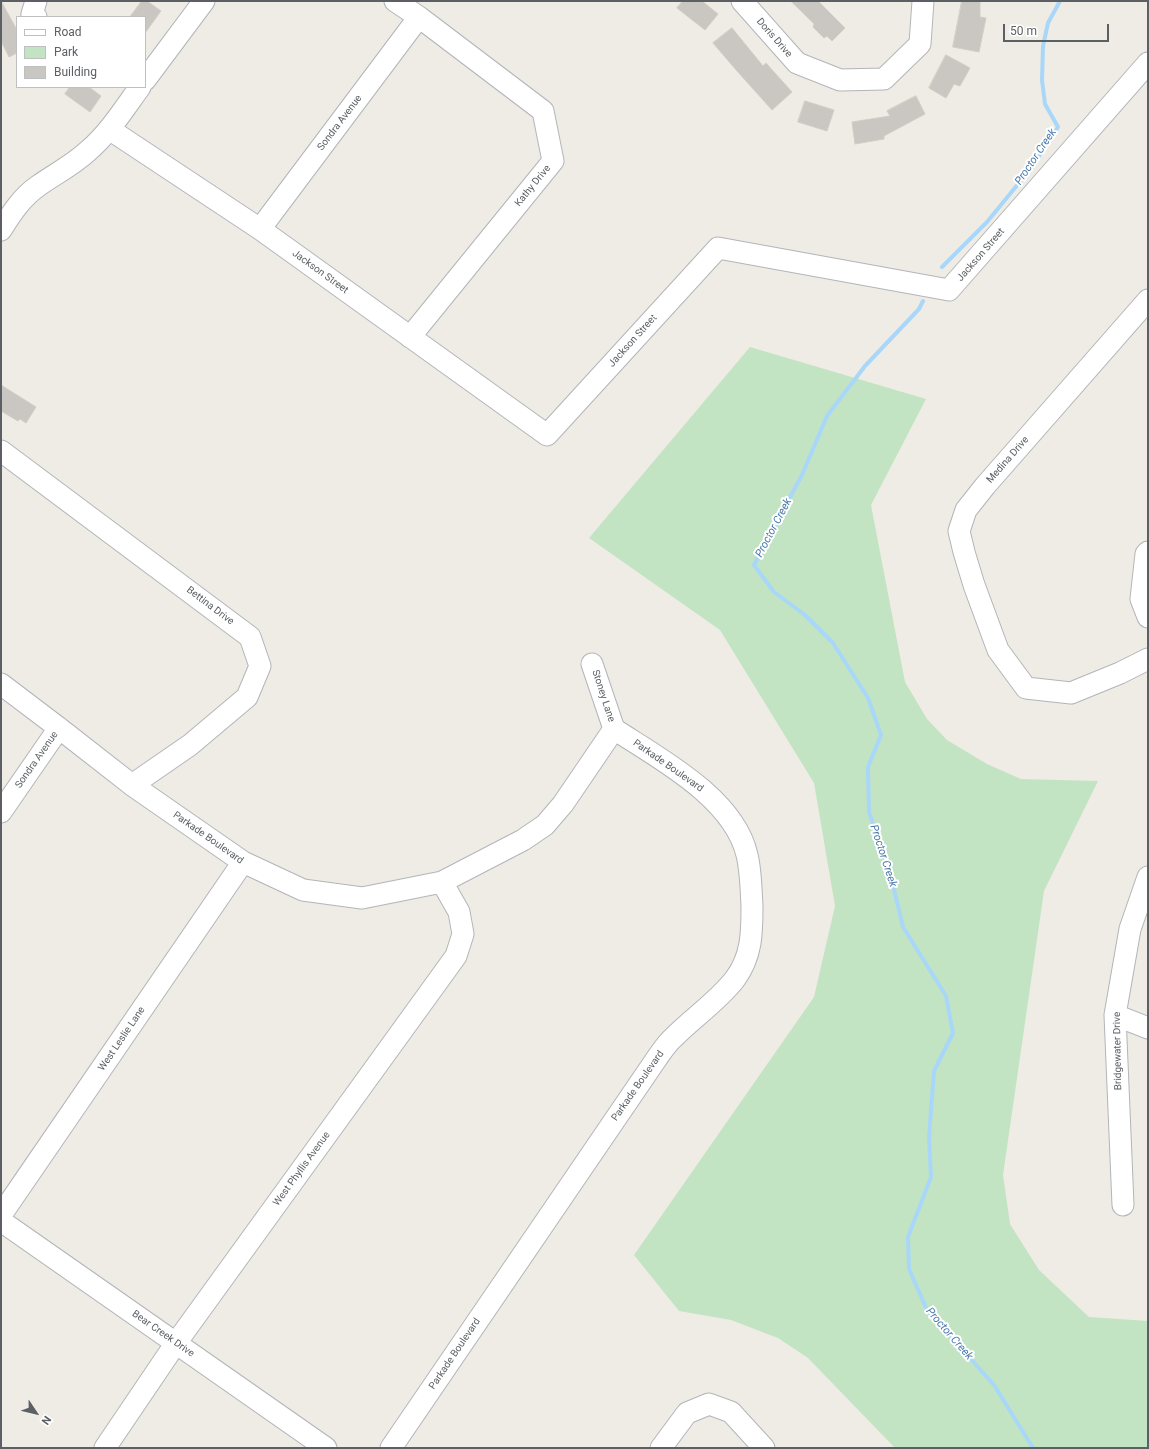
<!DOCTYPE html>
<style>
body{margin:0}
#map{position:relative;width:1149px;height:1449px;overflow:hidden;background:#eeece5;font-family:Roboto,sans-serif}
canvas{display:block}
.frame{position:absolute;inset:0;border:2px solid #5c6064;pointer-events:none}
.legend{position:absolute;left:16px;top:16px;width:130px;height:72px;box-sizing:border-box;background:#fff;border:1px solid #bebfc1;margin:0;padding:5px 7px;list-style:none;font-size:12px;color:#5c6064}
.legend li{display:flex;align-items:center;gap:8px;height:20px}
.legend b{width:20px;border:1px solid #bebfc1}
.north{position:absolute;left:16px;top:1393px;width:40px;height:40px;-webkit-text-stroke:3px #fff;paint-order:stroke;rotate:125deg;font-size:11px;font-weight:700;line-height:16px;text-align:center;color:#5c6064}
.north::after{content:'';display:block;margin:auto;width:14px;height:18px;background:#5c6064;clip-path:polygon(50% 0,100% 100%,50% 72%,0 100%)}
.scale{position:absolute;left:1003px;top:24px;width:106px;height:18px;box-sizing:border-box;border:2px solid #5c6064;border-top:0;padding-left:5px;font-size:12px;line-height:14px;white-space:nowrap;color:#5c6064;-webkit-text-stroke:3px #fff;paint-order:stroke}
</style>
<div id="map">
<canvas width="1149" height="1449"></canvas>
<div class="frame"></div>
<ul class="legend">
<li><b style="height:5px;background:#fff"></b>Road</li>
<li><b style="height:11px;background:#c3e4c3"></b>Park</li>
<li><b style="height:11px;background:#cac7c2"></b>Building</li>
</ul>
<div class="north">N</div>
<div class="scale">50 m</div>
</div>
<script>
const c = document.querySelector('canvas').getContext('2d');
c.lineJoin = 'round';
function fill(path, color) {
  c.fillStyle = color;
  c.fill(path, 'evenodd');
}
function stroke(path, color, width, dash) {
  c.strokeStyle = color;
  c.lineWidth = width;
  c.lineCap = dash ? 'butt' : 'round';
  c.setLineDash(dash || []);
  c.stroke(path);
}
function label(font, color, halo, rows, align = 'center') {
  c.font = font + ' Roboto,sans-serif';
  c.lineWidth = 4;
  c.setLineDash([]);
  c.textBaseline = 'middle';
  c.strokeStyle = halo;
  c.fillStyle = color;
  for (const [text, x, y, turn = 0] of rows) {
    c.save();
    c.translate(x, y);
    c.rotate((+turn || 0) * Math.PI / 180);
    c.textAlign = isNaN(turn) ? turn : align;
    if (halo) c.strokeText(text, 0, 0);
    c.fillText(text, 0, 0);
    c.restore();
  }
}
const green = new Path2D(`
 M 750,347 L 926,399 L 871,505 L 905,682 L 927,719 L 947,740 L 987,764 L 1021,779 L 1098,781 L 1044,891 L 1003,1175 L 1010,1224 L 1039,1270 L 1089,1317 L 1148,1321 L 1148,1448 L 895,1448 L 808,1358 L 778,1338 L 731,1320 L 679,1311 L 634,1255 L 814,997 L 835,906 L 814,783 L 720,630 L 589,538 Z`);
const stream = new Path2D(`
 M 942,267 L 987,222 L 1032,167 L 1058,127 L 1045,104 L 1042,80 L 1043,46 L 1048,23 L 1060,1
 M 923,301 L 919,309 L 865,366 L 827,416 L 802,475 L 754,565 L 774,592 L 805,615 L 833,643 L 868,698 L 881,735 L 868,767 L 869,812 L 891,877 L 903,927 L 946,996 L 953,1033 L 934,1071 L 929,1137 L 931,1177 L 908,1237 L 909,1269 L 927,1310 L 994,1385 L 1033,1448`);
const building = new Path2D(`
 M 1,1 L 17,30 L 17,53 L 9,57 L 1,41 Z
 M 142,1 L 147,1 L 161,11 L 145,33 L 145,17 L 130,17 Z
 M 683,1 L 702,1 L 718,14 L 705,30 L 677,8 Z
 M 791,1 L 818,1 L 845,28 L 832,41 L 827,36 L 824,38 L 813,27 L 814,24 Z
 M 962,1 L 980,1 L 980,17 L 986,18 L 979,52 L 953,47 Z
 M 732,28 L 763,66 L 766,63 L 792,92 L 772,110 L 737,71 L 713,43 Z
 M 946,55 L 970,68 L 960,86 L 954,84 L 946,98 L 929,88 Z
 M 70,87 L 89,87 L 101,96 L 90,112 L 65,94 Z
 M 916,96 L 925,114 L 884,136 L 884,139 L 855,144 L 852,122 L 890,116 L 887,111 Z
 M 805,101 L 834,110 L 827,131 L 798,122 Z
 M 1,385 L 36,407 L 26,423 L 20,419 L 18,421 L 1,411 Z`);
const minor = new Path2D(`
 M 395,1 L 419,17 L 543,111 L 553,161 L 410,337
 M 742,1 L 797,63 L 840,80 L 884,79 L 920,44 L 923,1
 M 36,17 L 32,14 L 36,1
 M 145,80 L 204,1
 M 109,129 L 260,229 L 547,435 L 718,248 L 949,290 L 1148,63
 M 260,229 L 419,17
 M 1,230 C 11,214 22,197 38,186 C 55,174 73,165 88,151 C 109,133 124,109 140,87
 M 1148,300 L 985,486 L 966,510 L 959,531 L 964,552 L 974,585 L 998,650 L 1026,688 L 1071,693 L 1120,673 L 1148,659
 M 1,451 L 250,637 L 260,666 L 247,697 L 190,745 L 132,785
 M 1148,552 L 1146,554 L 1141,599 L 1148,617
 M 592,664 L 614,729
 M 1,684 L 59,728 L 132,785 L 243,862 L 303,890 L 362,898 L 442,882 L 523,840 L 545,825 L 563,804 L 614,729
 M 1,812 L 59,728
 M 1115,1015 L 1148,1028
 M 1123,1205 L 1115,1015 L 1130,929 L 1148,877
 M 1,1215 L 243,862
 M 1,1221 L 326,1448
 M 105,1448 L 176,1343 L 456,956 L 463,934 L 459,912 L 442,882
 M 391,1448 L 657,1058 C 662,1051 667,1043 674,1037 C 694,1017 718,1001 735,979 C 752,956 752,933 752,906 C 751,890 751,871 747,855 C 734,798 660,759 614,729
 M 661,1448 L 687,1413 L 709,1404 L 731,1412 L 764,1448`);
const streetNames = [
 ["Doris Drive",774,38,49],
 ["Sondra Avenue",340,123,-53],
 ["Kathy Drive",533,186,-51],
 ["Jackson Street",981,255,-49],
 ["Jackson Street",320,272,36],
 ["Jackson Street",633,341,-48],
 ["Medina Drive",1008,460,-49],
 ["Bettina Drive",210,606,37],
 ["Stoney Lane",603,696,72],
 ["Sondra Avenue",37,760,-55],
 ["Parkade Boulevard",668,766,35],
 ["Parkade Boulevard",208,838,35],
 ["West Leslie Lane",122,1039,-56],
 ["Bridgewater Drive",1118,1051,-91],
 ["Parkade Boulevard",638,1086,-55],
 ["West Phyllis Avenue",302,1169,-54],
 ["Bear Creek Drive",163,1334,35],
 ["Parkade Boulevard",455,1354,-56]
];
const waterNames = [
 ["Proctor Creek",1036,157,-56],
 ["Proctor Creek",774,528,-62],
 ["Proctor Creek",883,856,72],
 ["Proctor Creek",949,1334,49]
];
fill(green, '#c3e4c3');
stroke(stream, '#a9d7f9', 4);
fill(building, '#cac7c2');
stroke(building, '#d2cdc3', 1);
stroke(minor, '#b2b5b9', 23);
stroke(minor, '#fff', 21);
label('10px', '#5c6064', '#fff', streetNames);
label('italic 11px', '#4778ab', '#fff', waterNames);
</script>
